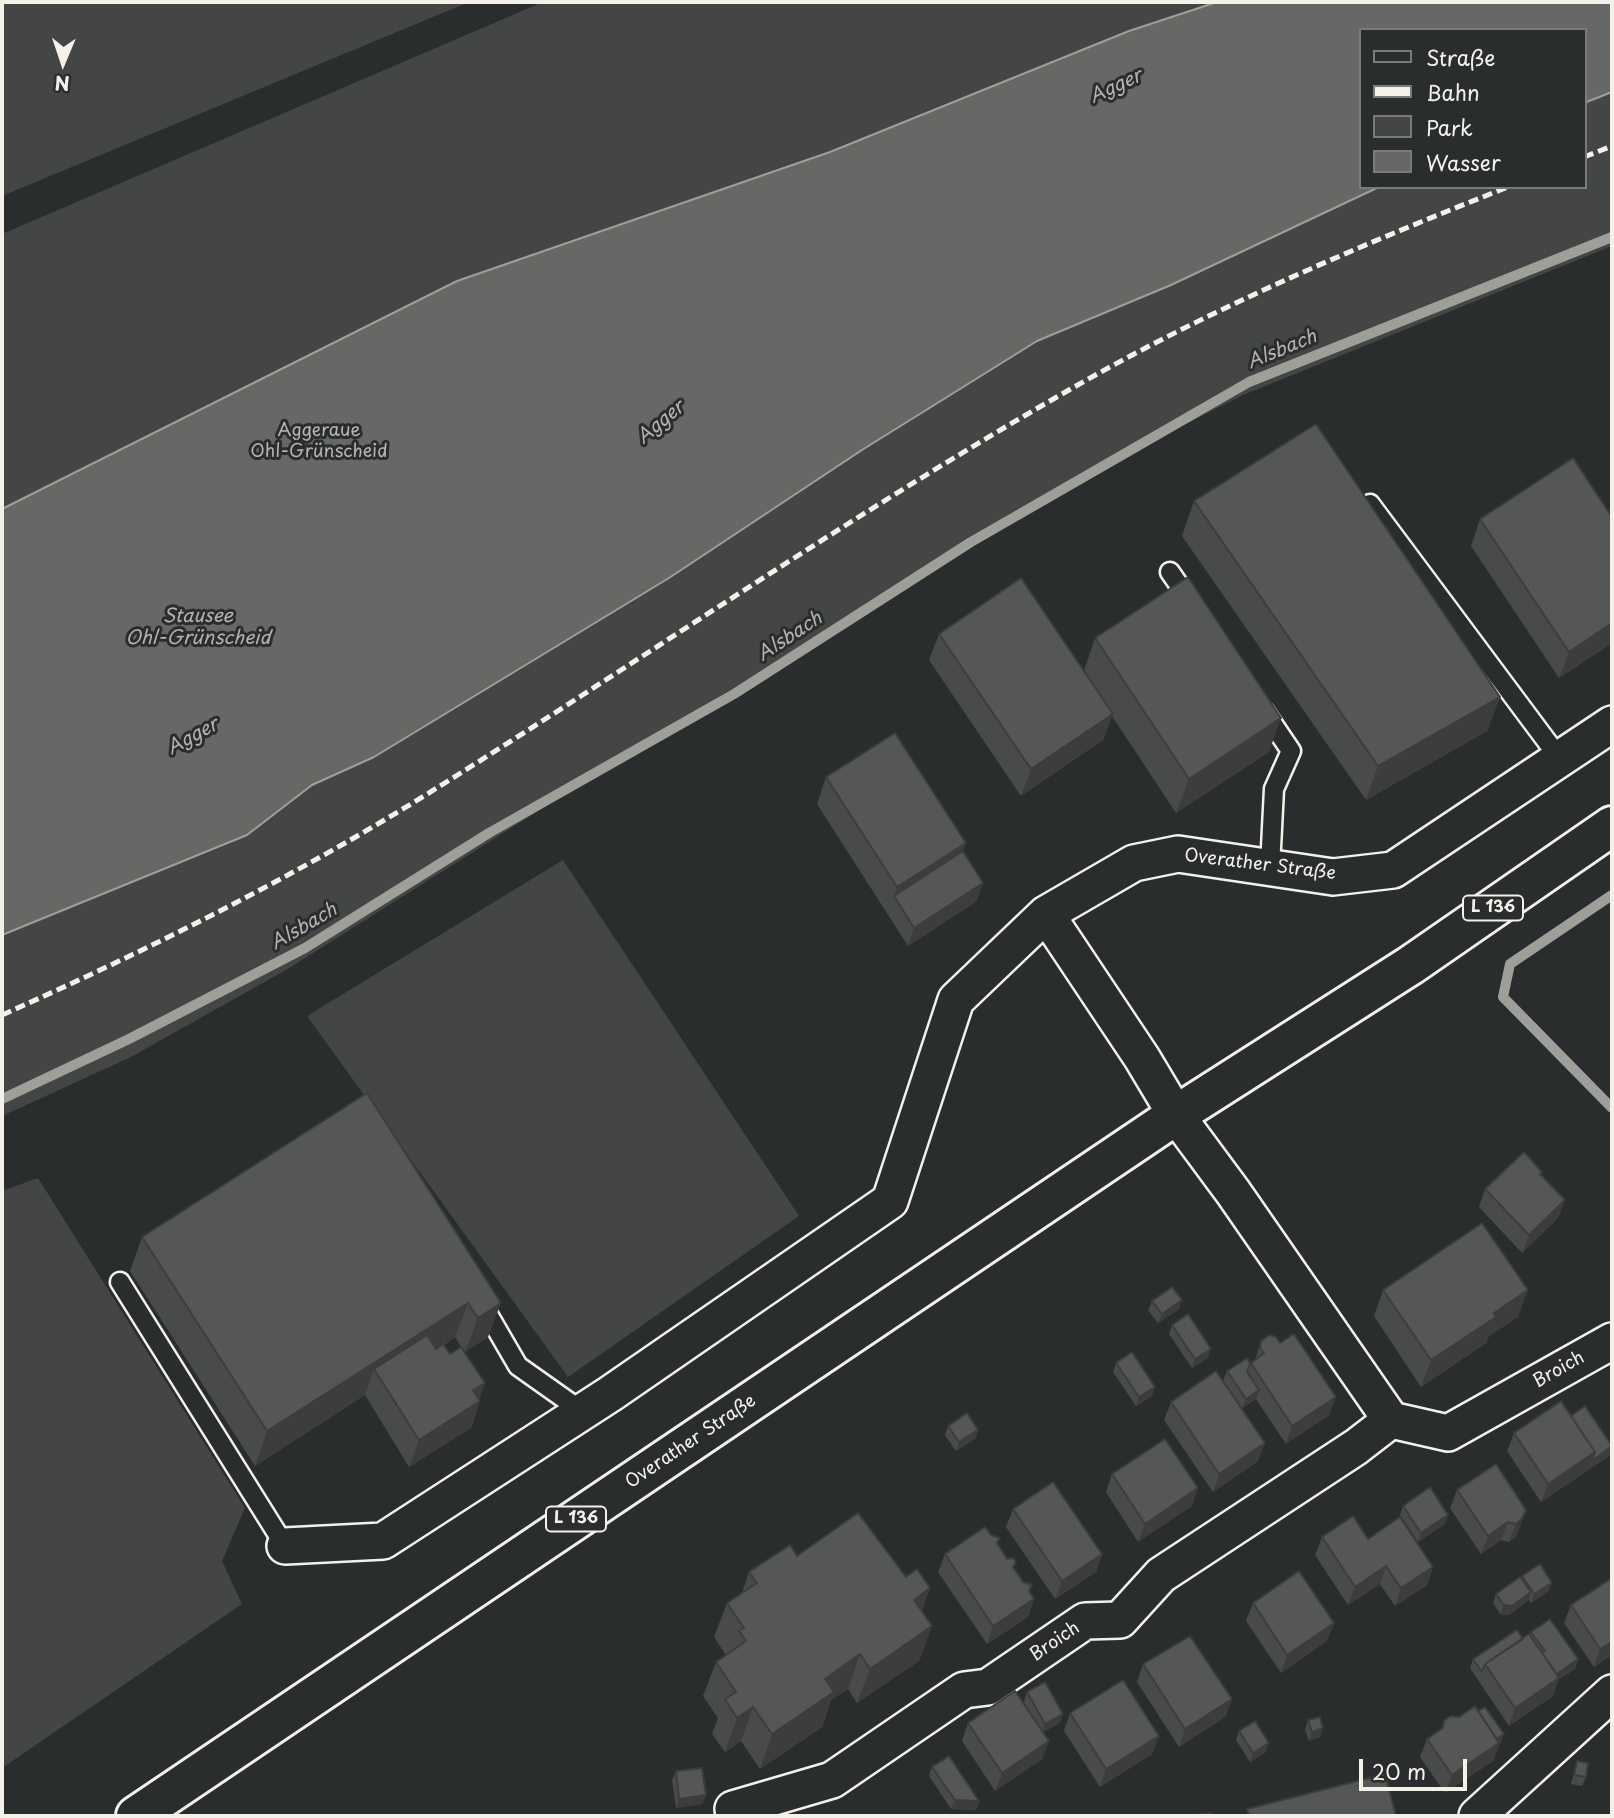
<!DOCTYPE html>
<meta charset="utf-8">
<style>
body{margin:0}
#map{position:relative;width:1614px;height:1818px;overflow:hidden;background:#2a2d2e;font-family:"Playpen Sans",sans-serif}
canvas{display:block}
.frame{position:absolute;inset:0;border:4px solid #f4f1e8;pointer-events:none}
.legend{position:absolute;left:1359px;top:28px;width:228px;height:161px;box-sizing:border-box;background:#2a2d2e;border:2px solid #7b7b78;margin:0;padding:9px 12px;list-style:none;font-size:21px;color:#f4f1e8}
.legend li{display:flex;align-items:center;gap:14px;height:35px}
.legend b{width:35px;border:2px solid #7b7b78}
.north{position:absolute;left:28px;top:28px;width:70px;height:70px;-webkit-text-stroke:5px #2a2d2e;paint-order:stroke;rotate:182deg;font-size:19px;font-weight:700;line-height:28px;text-align:center;color:#f4f1e8}
.north::after{content:'';display:block;margin:auto;width:24px;height:32px;background:#f4f1e8;clip-path:polygon(50% 0,100% 100%,50% 72%,0 100%)}
.scale{position:absolute;left:1359px;top:1759px;width:108px;height:32px;box-sizing:border-box;border:4px solid #f4f1e8;border-top:0;padding-left:9px;font-size:21px;line-height:24px;white-space:nowrap;color:#f4f1e8;-webkit-text-stroke:5px #2a2d2e;paint-order:stroke}
</style>
<div id="map">
<canvas width="1614" height="1818"></canvas>
<div class="frame"></div>
<ul class="legend">
<li><b style="height:9px;background:#2a2d2e"></b>Straße</li>
<li><b style="height:9px;background:#f4f1e8"></b>Bahn</li>
<li><b style="height:19px;background:#444645"></b>Park</li>
<li><b style="height:19px;background:#676866"></b>Wasser</li>
</ul>
<div class="north">N</div>
<div class="scale">20 m</div>
</div>
<script>
const c = document.querySelector('canvas').getContext('2d');
c.lineJoin = 'round';
function fill(path, color) {
  c.fillStyle = color;
  c.fill(path, 'evenodd');
}
function stroke(path, color, width, dash) {
  c.strokeStyle = color;
  c.lineWidth = width;
  c.lineCap = dash ? 'butt' : 'round';
  c.setLineDash(dash || []);
  c.stroke(path);
}
function label(font, color, halo, rows, align = 'center') {
  c.font = font + ' "Playpen Sans",sans-serif';
  c.lineWidth = 6;
  c.setLineDash([]);
  c.textBaseline = 'middle';
  c.strokeStyle = halo;
  c.fillStyle = color;
  for (const [text, x, y, turn = 0] of rows) {
    c.save();
    c.translate(x, y);
    c.rotate((+turn || 0) * Math.PI / 180);
    c.textAlign = isNaN(turn) ? turn : align;
    if (halo) c.strokeText(text, 0, 0);
    c.fillText(text, 0, 0);
    c.restore();
  }
}
const green = new Path2D(`
 M 2,2 L 469,2 L 2,196 Z
 M 543,2 L 1612,2 L 1612,246 L 1243,395 L 1011,513 L 286,970 L 129,1058 L 2,1116 L 2,234 ZM 1360,30 L 1584,30 L 1584,187 L 1360,187 Z
 M 563,860 L 799,1216 L 568,1377 L 307,1016 Z
 M 38,1178 L 245,1508 L 222,1561 L 242,1604 L 2,1768 L 2,1191 Z`);
const water = new Path2D(`
 M 1217,2 L 1612,2 L 1612,92 L 1584,103 L 1584,30 L 1360,30 L 1360,187 L 1379,187 L 1171,285 L 1037,341 L 862,450 L 669,578 L 374,757 L 312,785 L 247,835 L 2,935 L 2,509 L 457,281 L 830,152 L 1129,31 Z`);
const stream = new Path2D(`
 M 1612,895 L 1510,964 L 1503,997 L 1612,1108
 M 2,1099 L 129,1039 L 305,948 L 489,833 L 734,694 L 971,542 L 1249,382 L 1612,237`);
const service = new Path2D(`
 M 1370,504 L 1560,759
 M 1170,572 L 1190,601
 M 1264,711 L 1291,751 L 1274,789 L 1270,867
 M 120,1282 L 285,1546
 M 482,1304 L 518,1366 L 583,1412`);
const minor = new Path2D(`
 M 1046,914 L 1142,1058 L 1176,1115 L 1233,1192 L 1391,1420 L 1448,1433 L 1612,1341
 M 285,1546 L 383,1541 L 610,1394 L 890,1201 L 956,1000 L 1046,914 L 1134,863 L 1178,854 L 1333,877 L 1393,870 L 1612,724
 M 733,1809 L 832,1780 L 964,1690 L 988,1687 L 1085,1621 L 1120,1620 L 1161,1575 L 1356,1447 L 1391,1420
 M 1477,1816 L 1612,1693`);
const primary = new Path2D(`
 M 136,1816 L 1176,1115 L 1411,965 L 1612,826`);
const rail = new Path2D(`
 M 1584,157 L 1612,146
 M 2,1015 C 146,951 290,879 424,796 C 642,660 853,513 1076,386 C 1214,307 1361,245 1508,187`);
const wall = new Path2D(`
 M 1194,501 L 1500,697 L 1487,731 L 1366,800 L 1182,536 Z
 M 1480,519 L 1612,643 L 1559,678 L 1471,546 Z
 M 939,634 L 1084,671 L 1095,638 L 1269,752 L 1176,813 L 1112,716 L 1103,740 L 1021,796 L 929,660 Z
 M 826,777 L 963,851 L 977,901 L 908,946 L 817,804 Z
 M 367,1093 L 488,1337 L 465,1352 L 485,1383 L 479,1399 L 480,1401 L 471,1428 L 409,1467 L 365,1395 L 255,1466 L 130,1271 L 142,1237 ZM 455,1337 L 461,1347 L 450,1354 L 444,1345 Z
 M 1541,1175 L 1565,1200 L 1558,1218 L 1522,1253 L 1479,1207 L 1485,1189 Z
 M 1383,1290 L 1518,1317 L 1489,1336 L 1486,1343 L 1421,1387 L 1374,1316 Z
 M 1152,1301 L 1179,1309 L 1158,1323 L 1148,1310 Z
 M 1172,1325 L 1208,1358 L 1192,1368 L 1169,1334 Z
 M 1261,1341 L 1329,1415 L 1286,1444 L 1256,1399 L 1242,1408 L 1223,1380 L 1227,1371 L 1250,1363 L 1255,1360 Z
 M 1116,1363 L 1152,1396 L 1136,1406 L 1113,1372 Z
 M 1171,1402 L 1258,1461 L 1213,1492 L 1164,1420 Z
 M 1571,1416 L 1612,1446 L 1612,1448 L 1609,1456 L 1541,1502 L 1507,1451 L 1514,1433 Z
 M 948,1426 L 978,1430 L 975,1439 L 956,1451 L 945,1435 Z
 M 1112,1474 L 1192,1506 L 1138,1542 L 1106,1492 Z
 M 1457,1490 L 1526,1510 L 1516,1537 L 1509,1542 L 1501,1540 L 1481,1554 L 1450,1508 Z
 M 1403,1506 L 1448,1515 L 1445,1524 L 1418,1542 L 1400,1515 Z
 M 1013,1509 L 1102,1554 L 1096,1572 L 1055,1599 L 1006,1527 Z
 M 1322,1537 L 1368,1539 L 1433,1567 L 1427,1585 L 1395,1606 L 1380,1584 L 1348,1605 L 1315,1555 Z
 M 997,1544 L 1007,1559 L 1016,1562 L 1013,1568 L 1034,1599 L 1028,1617 L 987,1644 L 938,1572 L 945,1554 Z
 M 797,1556 L 922,1611 L 932,1626 L 919,1661 L 857,1703 L 848,1689 L 831,1700 L 822,1727 L 760,1769 L 741,1741 L 725,1752 L 712,1734 L 718,1718 L 703,1696 L 716,1662 L 726,1655 L 714,1637 L 727,1603 L 742,1593 L 749,1572 Z
 M 1522,1576 L 1552,1583 L 1548,1592 L 1531,1603 L 1528,1599 L 1528,1601 L 1509,1615 L 1500,1614 L 1493,1603 L 1496,1594 L 1521,1579 Z
 M 1612,1578 L 1612,1655 L 1594,1667 L 1564,1623 L 1571,1605 Z
 M 1253,1603 L 1334,1623 L 1327,1641 L 1281,1673 L 1246,1621 Z
 M 1531,1632 L 1578,1659 L 1575,1669 L 1558,1680 L 1553,1696 L 1509,1726 L 1470,1668 L 1473,1659 L 1530,1635 Z
 M 1143,1664 L 1232,1699 L 1225,1717 L 1179,1747 L 1137,1682 Z
 M 1027,1692 L 1060,1723 L 1043,1732 L 1049,1741 L 1042,1759 L 995,1791 L 962,1741 L 968,1723 L 1031,1715 L 1024,1702 Z
 M 1478,1711 L 1504,1734 L 1500,1743 L 1493,1761 L 1445,1793 L 1420,1757 L 1427,1739 L 1441,1729 L 1444,1720 Z
 M 1070,1713 L 1159,1736 L 1152,1754 L 1100,1787 L 1064,1731 Z
 M 1308,1720 L 1320,1737 L 1309,1741 L 1305,1730 Z
 M 1239,1731 L 1266,1752 L 1250,1762 L 1236,1740 Z
 M 1577,1761 L 1586,1777 L 1582,1786 L 1571,1784 Z
 M 932,1767 L 979,1801 L 976,1810 L 951,1809 L 929,1776 Z
 M 676,1771 L 706,1795 L 702,1804 L 676,1808 L 672,1780 Z`);
const shadedWall = new Path2D(`
 M 1612,623 L 1612,643 L 1559,678 L 1569,652 Z
 M 1500,697 L 1487,731 L 1366,800 L 1378,766 Z
 M 1113,714 L 1103,740 L 1021,796 L 1031,769 Z
 M 1281,718 L 1269,752 L 1176,813 L 1189,779 Z
 M 966,843 L 956,869 L 894,896 L 897,887 Z
 M 983,883 L 977,901 L 908,946 L 914,928 Z
 M 1565,1200 L 1558,1218 L 1522,1253 L 1529,1235 Z
 M 1528,1290 L 1518,1317 L 1489,1336 L 1486,1343 L 1421,1387 L 1431,1360 L 1494,1313 Z
 M 1182,1300 L 1179,1309 L 1158,1323 L 1162,1314 Z
 M 468,1303 L 455,1337 L 383,1383 L 374,1369 L 365,1395 L 255,1466 L 267,1431 Z
 M 501,1303 L 488,1337 L 465,1352 L 478,1318 Z
 M 1211,1349 L 1208,1358 L 1192,1368 L 1195,1359 Z
 M 485,1383 L 477,1403 L 480,1401 L 471,1428 L 409,1467 L 419,1440 L 473,1390 Z
 M 1155,1387 L 1152,1396 L 1136,1406 L 1139,1397 Z
 M 1259,1390 L 1256,1399 L 1242,1408 L 1246,1399 Z
 M 1336,1397 L 1329,1415 L 1286,1444 L 1292,1426 Z
 M 978,1430 L 975,1439 L 956,1451 L 959,1442 Z
 M 1265,1443 L 1258,1461 L 1213,1492 L 1219,1474 Z
 M 1612,1447 L 1609,1456 L 1541,1502 L 1548,1484 L 1595,1452 Z
 M 1198,1488 L 1192,1506 L 1138,1542 L 1145,1524 Z
 M 1526,1510 L 1516,1537 L 1509,1542 L 1516,1524 Z
 M 1448,1515 L 1445,1524 L 1418,1542 L 1421,1533 Z
 M 1508,1522 L 1501,1540 L 1481,1554 L 1488,1536 Z
 M 1102,1554 L 1096,1572 L 1055,1599 L 1062,1581 Z
 M 1386,1566 L 1380,1584 L 1348,1605 L 1355,1587 Z
 M 1433,1567 L 1427,1585 L 1395,1606 L 1401,1588 Z
 M 1552,1583 L 1548,1592 L 1531,1603 L 1534,1594 Z
 M 1032,1585 L 1025,1603 L 1034,1599 L 1028,1617 L 987,1644 L 993,1626 L 1029,1591 Z
 M 930,1588 L 918,1623 L 914,1600 Z
 M 1531,1592 L 1528,1601 L 1509,1615 L 1500,1614 L 1504,1605 Z
 M 1334,1623 L 1327,1641 L 1281,1673 L 1287,1655 Z
 M 932,1626 L 919,1661 L 857,1703 L 870,1669 Z
 M 1612,1642 L 1612,1655 L 1594,1667 L 1600,1649 Z
 M 860,1654 L 848,1689 L 831,1700 L 822,1727 L 760,1769 L 772,1734 L 825,1679 Z
 M 1578,1659 L 1575,1669 L 1558,1680 L 1553,1696 L 1509,1726 L 1515,1708 L 1550,1678 Z
 M 1232,1699 L 1225,1717 L 1179,1747 L 1185,1729 Z
 M 753,1707 L 741,1741 L 725,1752 L 737,1718 Z
 M 1063,1714 L 1060,1723 L 1042,1733 L 1045,1724 Z
 M 1323,1728 L 1320,1737 L 1309,1741 L 1312,1732 Z
 M 1504,1734 L 1493,1761 L 1445,1793 L 1452,1775 L 1490,1743 Z
 M 1159,1736 L 1152,1754 L 1100,1787 L 1106,1769 Z
 M 1049,1741 L 1042,1759 L 995,1791 L 1002,1773 Z
 M 1269,1743 L 1266,1752 L 1250,1762 L 1253,1753 Z
 M 706,1795 L 702,1804 L 676,1808 L 679,1799 Z
 M 955,1800 L 979,1801 L 976,1810 L 951,1809 Z`);
const building = new Path2D(`
 M 1316,424 L 1500,697 L 1378,766 L 1194,501 Z
 M 1573,458 L 1612,517 L 1612,623 L 1569,652 L 1480,519 Z
 M 1188,577 L 1281,718 L 1189,779 L 1095,638 Z
 M 1021,578 L 1113,714 L 1031,769 L 939,634 Z
 M 895,733 L 966,843 L 897,887 L 826,777 Z
 M 963,851 L 983,883 L 914,928 L 894,896 Z
 M 367,1093 L 501,1303 L 478,1318 L 468,1303 L 267,1431 L 142,1237 Z
 M 1524,1152 L 1542,1172 L 1540,1174 L 1565,1200 L 1529,1235 L 1485,1189 Z
 M 1482,1223 L 1528,1290 L 1494,1313 L 1496,1317 L 1431,1360 L 1383,1290 Z
 M 1172,1287 L 1182,1300 L 1162,1314 L 1152,1301 Z
 M 1188,1314 L 1211,1349 L 1195,1359 L 1172,1325 Z
 M 1294,1334 L 1336,1397 L 1292,1426 L 1251,1363 L 1264,1353 L 1260,1348 L 1261,1341 L 1269,1335 L 1276,1337 L 1280,1343 Z
 M 427,1335 L 436,1349 L 443,1344 L 450,1354 L 461,1347 L 485,1383 L 473,1390 L 480,1401 L 419,1440 L 374,1369 Z
 M 1132,1352 L 1155,1387 L 1139,1397 L 1116,1363 Z
 M 1247,1358 L 1250,1363 L 1247,1372 L 1259,1390 L 1246,1399 L 1227,1371 Z
 M 1216,1371 L 1265,1443 L 1219,1474 L 1171,1402 Z
 M 1561,1401 L 1595,1452 L 1548,1484 L 1514,1433 Z
 M 1585,1406 L 1612,1446 L 1592,1461 L 1595,1452 L 1571,1416 Z
 M 967,1413 L 978,1430 L 959,1442 L 948,1426 Z
 M 1165,1439 L 1198,1488 L 1145,1524 L 1112,1474 Z
 M 1496,1464 L 1526,1510 L 1522,1519 L 1516,1524 L 1508,1522 L 1488,1536 L 1457,1490 Z
 M 1053,1482 L 1102,1554 L 1062,1581 L 1013,1509 Z
 M 1430,1487 L 1448,1515 L 1421,1533 L 1403,1506 Z
 M 858,1513 L 906,1577 L 917,1569 L 930,1588 L 914,1600 L 932,1626 L 870,1669 L 860,1654 L 825,1679 L 834,1692 L 772,1734 L 753,1707 L 737,1718 L 725,1699 L 736,1692 L 716,1662 L 746,1641 L 739,1631 L 744,1628 L 727,1603 L 757,1583 L 749,1572 L 752,1570 L 790,1545 L 797,1556 Z
 M 1353,1516 L 1368,1539 L 1400,1517 L 1433,1567 L 1401,1588 L 1386,1566 L 1355,1587 L 1322,1537 Z
 M 985,1527 L 991,1535 L 1000,1538 L 997,1543 L 1007,1559 L 1013,1558 L 1016,1562 L 1013,1567 L 1023,1582 L 1032,1585 L 1029,1591 L 1034,1599 L 993,1626 L 945,1554 Z
 M 1540,1564 L 1552,1583 L 1534,1594 L 1522,1576 Z
 M 1299,1571 L 1334,1623 L 1287,1655 L 1253,1603 Z
 M 1520,1577 L 1531,1592 L 1512,1606 L 1504,1605 L 1496,1594 Z
 M 1612,1578 L 1612,1642 L 1600,1649 L 1571,1605 Z
 M 1550,1619 L 1578,1659 L 1557,1674 L 1542,1653 L 1545,1651 L 1531,1632 Z
 M 1517,1630 L 1523,1639 L 1485,1664 L 1482,1672 L 1473,1659 Z
 M 1529,1634 L 1559,1678 L 1515,1708 L 1485,1664 Z
 M 1190,1636 L 1232,1699 L 1185,1729 L 1143,1664 Z
 M 1123,1680 L 1159,1736 L 1106,1769 L 1070,1713 Z
 M 1045,1682 L 1063,1714 L 1045,1724 L 1027,1692 Z
 M 1015,1691 L 1049,1741 L 1002,1773 L 968,1723 Z
 M 1475,1706 L 1499,1743 L 1452,1775 L 1427,1739 L 1443,1728 L 1444,1720 L 1451,1716 L 1459,1717 Z
 M 1485,1707 L 1504,1734 L 1497,1739 L 1478,1711 Z
 M 1320,1717 L 1323,1728 L 1312,1732 L 1308,1720 Z
 M 1255,1721 L 1269,1743 L 1253,1753 L 1239,1731 Z
 M 949,1756 L 979,1801 L 955,1800 L 932,1767 Z
 M 1577,1761 L 1588,1763 L 1586,1777 L 1574,1775 Z
 M 702,1768 L 706,1795 L 679,1799 L 676,1771 Z
 M 1385,1774 L 1396,1816 L 1249,1816 L 1247,1809 Z
 M 1211,1813 L 1212,1816 L 1185,1816 Z`);
const shields = [
 [1493,908,60],
 [576,1519,60]
];
const shieldNames = [
 ["L 136",1493,908],
 ["L 136",576,1519]
];
const parkNames = [
 ["Aggeraue",319,431],
 ["Ohl-Grünscheid",319,452]
];
const streetNames = [
 ["Overather Straße",1260,865,7],
 ["Broich",1559,1370,-29],
 ["Overather Straße",691,1442,-34],
 ["Broich",1055,1642,-34]
];
const waterNames = [
 ["Agger",1116,87,-25],
 ["Alsbach",1282,350,-22],
 ["Agger",661,423,-40],
 ["Stausee",198,617],
 ["Ohl-Grünscheid",198,639],
 ["Alsbach",790,637,-33],
 ["Agger",193,737,-29],
 ["Alsbach",304,927,-30]
];
fill(green, '#444645');
fill(water, '#676866');
stroke(water, '#9f9f9a', 2);
stroke(stream, '#9f9f9a', 10);
stroke(service, '#f4f1e8', 23);
stroke(minor, '#f4f1e8', 40);
stroke(primary, '#f4f1e8', 44);
stroke(service, '#2a2d2e', 18);
stroke(minor, '#2a2d2e', 35);
stroke(primary, '#2a2d2e', 38);
stroke(rail, '#f4f1e8', 5, [10, 5]);
fill(wall, '#494b4a');
fill(shadedWall, '#3c3d3c');
fill(building, '#555756');
stroke(building, '#3c3d3c', 2);
for (const [x, y, w] of shields) {
  const box = new Path2D();
  box.roundRect(x - w / 2, y - 12.5, w, 25, 5);
  c.fillStyle = '#2a2d2e';
  c.fill(box);
  stroke(box, '#f4f1e8', 2);
}
label('bold 16px', '#f4f1e8', null, shieldNames);
label('18px', '#b6b5af', '#2a2d2e', parkNames);
label('18px', '#f4f1e8', '#2a2d2e', streetNames);
label('italic 19px', '#b5b3ae', '#2a2d2e', waterNames);
</script>
